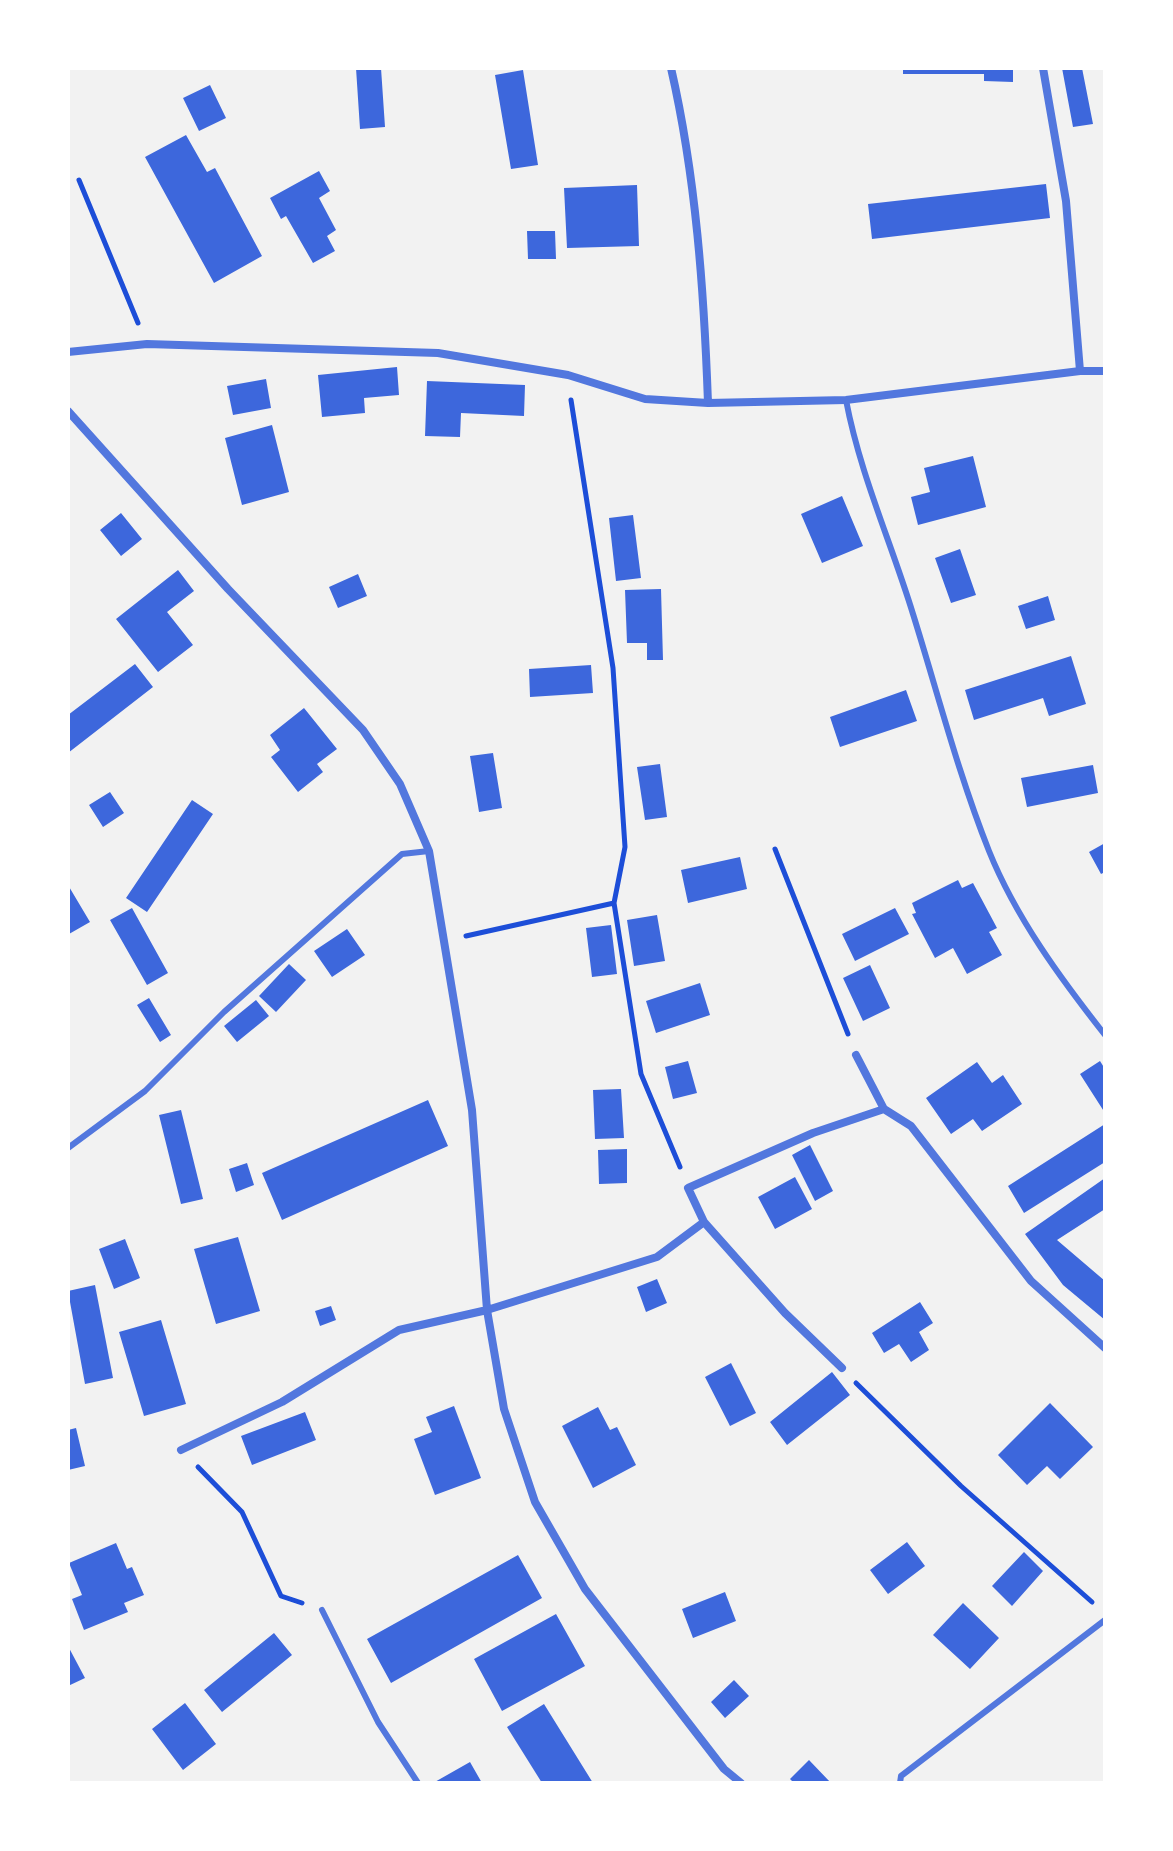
<!DOCTYPE html>
<style>
body{margin:0}
#map{position:relative;width:1173px;height:1851px;overflow:hidden;background:#f2f2f2;font-family:Inter,sans-serif}
canvas{display:block}
.frame{position:absolute;inset:0;border:70px solid #fff;pointer-events:none}
</style>
<div id="map">
<canvas width="1173" height="1851"></canvas>
<div class="frame"></div>
</div>
<script>
const c = document.querySelector('canvas').getContext('2d');
c.lineJoin = 'round';
function fill(path, color) {
  c.fillStyle = color;
  c.fill(path, 'evenodd');
}
function stroke(path, color, width, dash) {
  c.strokeStyle = color;
  c.lineWidth = width;
  c.lineCap = dash ? 'butt' : 'round';
  c.setLineDash(dash || []);
  c.stroke(path);
}
const building = new Path2D(`
 M 356,68 L 381,68 L 385,127 L 360,129 Z
 M 903,68 L 1013,68 L 1013,82 L 984,81 L 984,74 L 903,74 Z
 M 1062,68 L 1082,68 L 1093,124 L 1073,127 Z
 M 523,70 L 538,165 L 511,169 L 495,75 Z
 M 210,85 L 226,118 L 199,131 L 183,98 Z
 M 186,135 L 207,172 L 215,168 L 262,256 L 214,283 L 145,157 Z
 M 319,171 L 330,191 L 319,198 L 336,230 L 327,236 L 335,251 L 313,263 L 286,216 L 281,219 L 270,198 Z
 M 1046,184 L 1050,218 L 872,239 L 868,204 Z
 M 637,185 L 639,246 L 567,248 L 564,188 Z
 M 527,231 L 555,231 L 556,259 L 528,259 Z
 M 397,367 L 399,395 L 364,398 L 365,413 L 322,417 L 318,375 Z
 M 266,379 L 271,408 L 233,415 L 227,386 Z
 M 427,381 L 525,385 L 524,416 L 461,413 L 460,437 L 425,436 Z
 M 272,425 L 289,492 L 242,505 L 225,438 Z
 M 973,456 L 986,507 L 918,525 L 911,497 L 930,492 L 924,468 Z
 M 842,496 L 863,546 L 822,563 L 801,514 Z
 M 121,513 L 142,539 L 121,556 L 100,530 Z
 M 633,515 L 641,578 L 616,581 L 609,518 Z
 M 960,549 L 976,595 L 951,603 L 935,558 Z
 M 178,570 L 194,591 L 167,612 L 193,645 L 158,672 L 116,619 Z
 M 358,574 L 367,596 L 338,608 L 329,587 Z
 M 661,589 L 663,660 L 647,660 L 647,643 L 627,643 L 625,590 Z
 M 1048,596 L 1055,620 L 1026,629 L 1018,606 Z
 M 1071,656 L 1086,704 L 1049,716 L 1043,698 L 974,720 L 965,690 Z
 M 135,664 L 153,687 L 68,753 L 68,715 Z
 M 591,665 L 593,693 L 530,697 L 529,669 Z
 M 906,690 L 917,721 L 840,747 L 830,717 Z
 M 304,708 L 337,749 L 317,764 L 323,772 L 298,792 L 271,757 L 280,750 L 270,735 Z
 M 493,753 L 502,808 L 479,812 L 470,756 Z
 M 660,764 L 667,817 L 645,820 L 637,767 Z
 M 1093,765 L 1098,793 L 1027,807 L 1021,778 Z
 M 110,792 L 124,813 L 103,827 L 89,805 Z
 M 192,800 L 213,814 L 147,912 L 126,898 Z
 M 1105,843 L 1105,872 L 1101,874 L 1089,852 Z
 M 740,857 L 747,889 L 688,903 L 681,870 Z
 M 958,880 L 962,888 L 973,883 L 997,928 L 989,932 L 1002,955 L 967,974 L 953,948 L 935,958 L 912,914 L 916,913 L 912,903 Z
 M 68,885 L 90,922 L 69,934 L 68,933 Z
 M 132,908 L 168,973 L 147,985 L 110,920 Z
 M 895,908 L 909,934 L 855,961 L 842,934 Z
 M 657,915 L 665,961 L 634,966 L 627,920 Z
 M 611,925 L 617,974 L 592,977 L 586,928 Z
 M 347,929 L 365,955 L 332,977 L 314,951 Z
 M 289,964 L 306,980 L 276,1012 L 259,996 Z
 M 870,965 L 890,1008 L 863,1021 L 843,978 Z
 M 700,983 L 710,1015 L 656,1033 L 646,1001 Z
 M 149,998 L 171,1035 L 160,1042 L 137,1005 Z
 M 256,1000 L 269,1016 L 237,1042 L 224,1026 Z
 M 688,1061 L 697,1093 L 673,1099 L 665,1067 Z
 M 1100,1061 L 1105,1069 L 1105,1113 L 1080,1074 Z
 M 977,1062 L 992,1083 L 1003,1075 L 1022,1104 L 982,1131 L 973,1119 L 951,1134 L 926,1098 Z
 M 621,1089 L 624,1138 L 595,1139 L 593,1090 Z
 M 428,1100 L 448,1146 L 282,1220 L 262,1173 Z
 M 181,1110 L 203,1199 L 181,1204 L 159,1115 Z
 M 1105,1124 L 1105,1162 L 1024,1213 L 1008,1186 Z
 M 810,1145 L 833,1191 L 815,1201 L 792,1155 Z
 M 627,1149 L 627,1183 L 599,1184 L 598,1150 Z
 M 247,1163 L 254,1185 L 236,1192 L 229,1169 Z
 M 795,1177 L 812,1209 L 775,1229 L 758,1197 Z
 M 1105,1178 L 1105,1209 L 1057,1240 L 1105,1281 L 1105,1320 L 1063,1285 L 1025,1234 Z
 M 238,1237 L 260,1311 L 216,1324 L 194,1249 Z
 M 125,1239 L 140,1278 L 114,1289 L 99,1249 Z
 M 657,1279 L 667,1303 L 646,1312 L 637,1287 Z
 M 95,1285 L 113,1378 L 85,1384 L 68,1291 Z
 M 920,1302 L 933,1323 L 919,1332 L 929,1350 L 911,1362 L 899,1344 L 884,1353 L 872,1333 Z
 M 331,1306 L 336,1320 L 320,1326 L 315,1311 Z
 M 161,1320 L 186,1404 L 144,1416 L 119,1332 Z
 M 731,1363 L 756,1413 L 730,1426 L 705,1377 Z
 M 832,1372 L 850,1395 L 787,1445 L 770,1422 Z
 M 1050,1403 L 1093,1447 L 1060,1479 L 1047,1466 L 1027,1485 L 998,1455 Z
 M 454,1406 L 481,1478 L 435,1495 L 414,1439 L 432,1432 L 426,1417 Z
 M 598,1407 L 610,1430 L 617,1427 L 636,1465 L 593,1488 L 562,1426 Z
 M 305,1412 L 316,1440 L 252,1465 L 241,1436 Z
 M 76,1428 L 85,1466 L 68,1470 L 68,1430 Z
 M 907,1542 L 925,1566 L 888,1594 L 870,1570 Z
 M 116,1543 L 127,1569 L 132,1567 L 144,1595 L 124,1603 L 128,1612 L 84,1630 L 72,1599 L 82,1595 L 69,1563 Z
 M 1024,1552 L 1043,1571 L 1012,1606 L 992,1586 Z
 M 518,1555 L 542,1598 L 391,1683 L 367,1639 Z
 M 725,1592 L 736,1621 L 693,1638 L 682,1609 Z
 M 963,1603 L 999,1638 L 970,1669 L 933,1635 Z
 M 556,1614 L 585,1666 L 502,1711 L 474,1659 Z
 M 274,1633 L 292,1655 L 222,1712 L 204,1690 Z
 M 68,1646 L 85,1678 L 68,1686 Z
 M 734,1680 L 749,1696 L 725,1718 L 711,1702 Z
 M 185,1703 L 216,1744 L 183,1770 L 152,1729 Z
 M 544,1704 L 593,1783 L 542,1783 L 507,1727 Z
 M 809,1760 L 831,1783 L 794,1783 L 790,1779 Z
 M 470,1762 L 482,1783 L 433,1783 Z`);
const path = new Path2D(`
 M 79,180 L 138,323
 M 571,400 L 613,668 L 625,847 L 614,903 L 641,1074 L 680,1167
 M 775,849 L 848,1034
 M 466,936 L 614,903
 M 856,1383 L 961,1486 L 1092,1602
 M 198,1467 L 242,1512 L 281,1596 L 302,1603`);
const service = new Path2D(`
 M 846,400 C 860,474 891,542 913,614 C 938,694 958,773 989,851 C 1016,918 1061,979 1105,1035
 M 68,1148 L 145,1091 L 224,1012 L 402,854 L 429,851
 M 322,1610 L 378,1722 L 418,1783
 M 900,1783 L 901,1776 L 1105,1620`);
const minor = new Path2D(`
 M 671,68 C 696,177 704,291 708,403
 M 1043,68 L 1066,201 L 1080,371
 M 68,352 L 147,344 L 438,353 L 568,375 L 645,399 L 708,403 L 846,400 L 1080,371 L 1105,371
 M 68,411 L 228,589 L 363,730 L 400,784 L 429,851 L 472,1110 L 487,1310 L 504,1409 L 535,1502 L 585,1589 L 724,1769 L 741,1783
 M 856,1055 L 884,1109 L 911,1126 L 1031,1281 L 1105,1348
 M 842,1368 L 785,1313 L 704,1222 L 688,1188 L 813,1133 L 884,1109
 M 181,1450 L 282,1402 L 399,1330 L 487,1310 L 657,1257 L 704,1222`);
fill(building, '#3d67dc');
stroke(path, '#1d4ed8', 5);
stroke(service, '#5277de', 6);
stroke(minor, '#5277de', 8);
</script>
